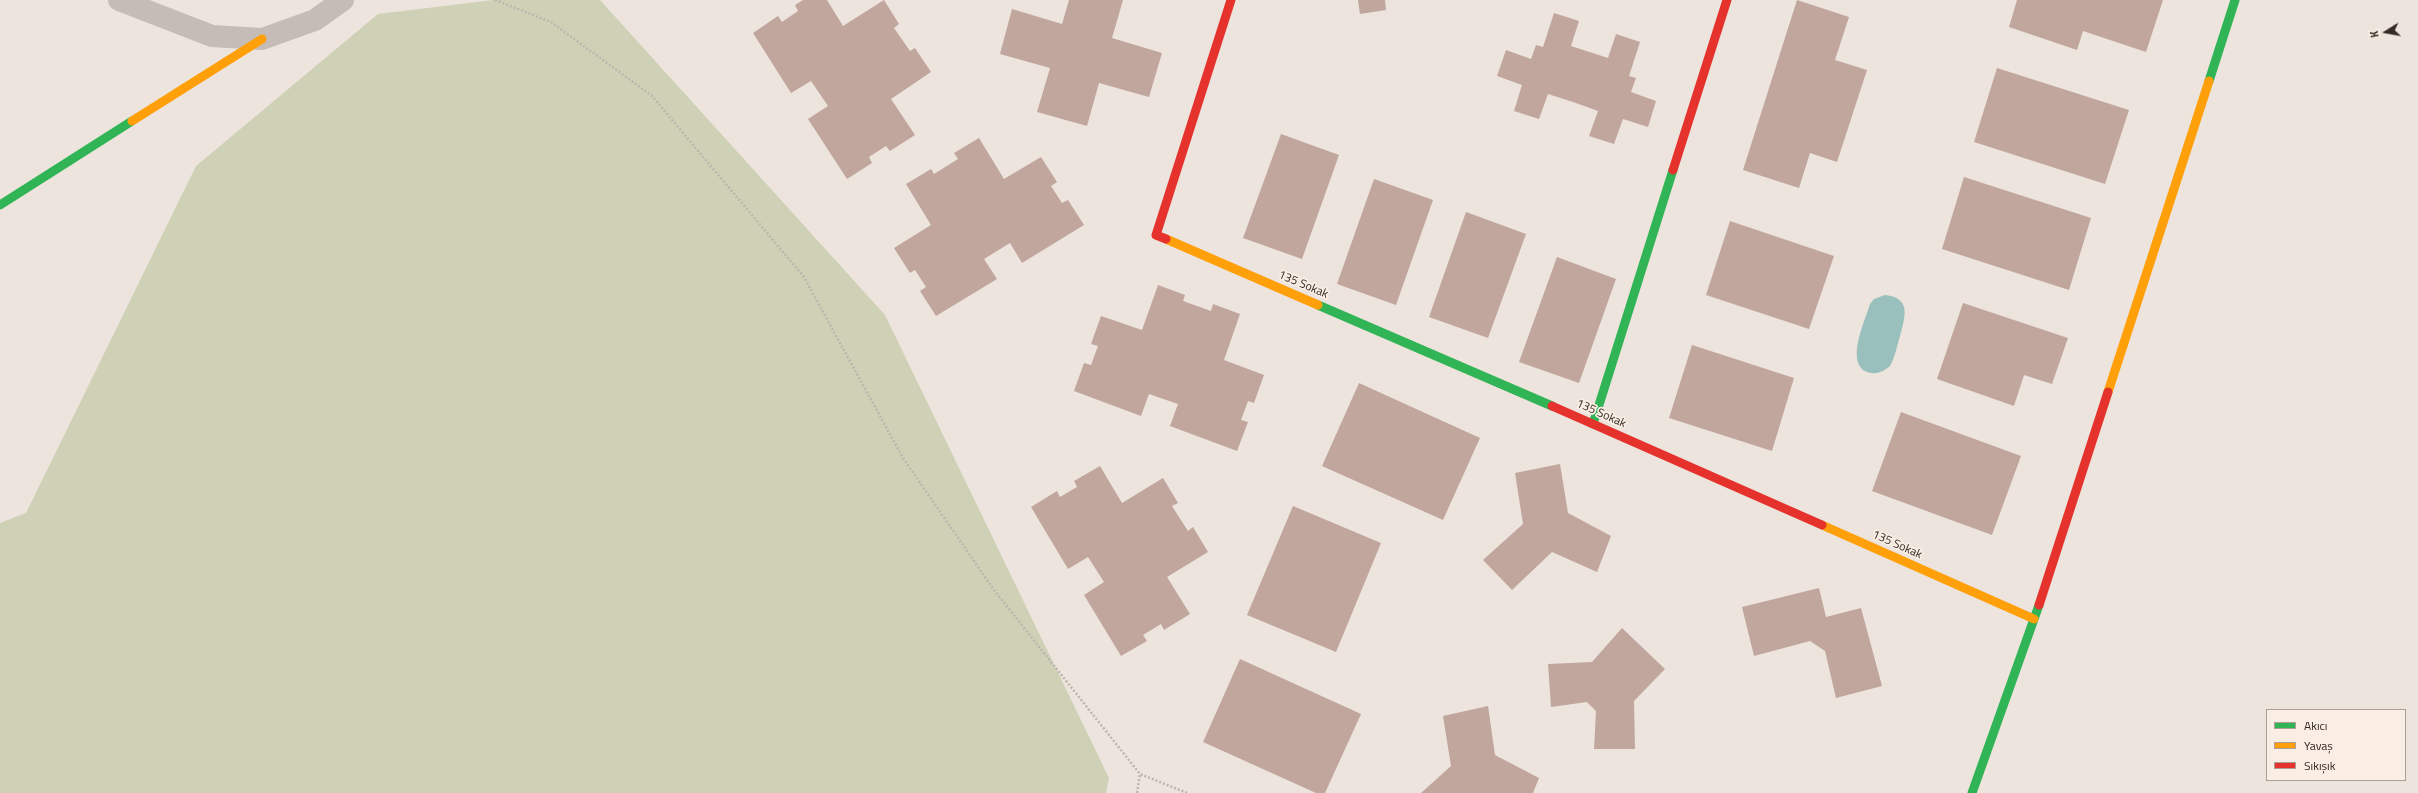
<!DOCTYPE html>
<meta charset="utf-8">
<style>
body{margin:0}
#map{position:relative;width:2418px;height:793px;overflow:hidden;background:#ece4dd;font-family:"Titillium Web",sans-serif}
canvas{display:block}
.legend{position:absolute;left:2266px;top:709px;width:140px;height:72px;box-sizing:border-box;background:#faeee4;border:1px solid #ab9f98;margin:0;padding:5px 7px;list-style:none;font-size:12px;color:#352925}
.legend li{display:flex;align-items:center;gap:8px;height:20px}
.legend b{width:20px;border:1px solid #ab9f98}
.north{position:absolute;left:2366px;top:12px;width:40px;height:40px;-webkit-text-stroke:3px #faeee4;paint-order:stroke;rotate:259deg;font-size:11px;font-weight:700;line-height:16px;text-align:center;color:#352925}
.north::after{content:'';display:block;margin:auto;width:14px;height:18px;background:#352925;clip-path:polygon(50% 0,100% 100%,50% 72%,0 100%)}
</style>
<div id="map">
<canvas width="2418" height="793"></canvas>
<ul class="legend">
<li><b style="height:5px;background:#30b455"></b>Akıcı</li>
<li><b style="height:5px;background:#ff9f0a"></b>Yavaş</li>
<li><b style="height:5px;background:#e5322d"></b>Sıkışık</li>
</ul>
<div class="north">K</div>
</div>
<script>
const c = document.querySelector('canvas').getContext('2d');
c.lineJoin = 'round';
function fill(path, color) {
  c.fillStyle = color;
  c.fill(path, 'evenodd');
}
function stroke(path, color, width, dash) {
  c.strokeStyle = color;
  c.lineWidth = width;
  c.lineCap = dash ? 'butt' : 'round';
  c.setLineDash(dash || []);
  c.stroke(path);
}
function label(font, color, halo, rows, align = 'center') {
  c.font = font + ' "Titillium Web",sans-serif';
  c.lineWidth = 3.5;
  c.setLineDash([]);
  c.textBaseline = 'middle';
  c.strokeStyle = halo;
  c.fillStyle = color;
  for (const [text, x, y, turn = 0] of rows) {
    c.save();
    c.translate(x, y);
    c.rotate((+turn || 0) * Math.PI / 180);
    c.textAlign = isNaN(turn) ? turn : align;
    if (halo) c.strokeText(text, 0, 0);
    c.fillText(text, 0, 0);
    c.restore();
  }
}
const green = new Path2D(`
 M 494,0 L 600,0 L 885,315 L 1109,778 L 1106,793 L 0,793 L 0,523 L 26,513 L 196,166 L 378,14 Z`);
const water = new Path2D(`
 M 1885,295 C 1912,298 1905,317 1900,336 C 1897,346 1895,357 1890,366 C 1883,372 1876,375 1867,372 C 1845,363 1865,321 1870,304 L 1874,299 Z`);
const building = new Path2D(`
 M 803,0 L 827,0 L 843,26 L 884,0 L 899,24 L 894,28 L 910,51 L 915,48 L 931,72 L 891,99 L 915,135 L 890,151 L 886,146 L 869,157 L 872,163 L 847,179 L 808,119 L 828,106 L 811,81 L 791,93 L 753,33 L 778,16 L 782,22 L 798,11 L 795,5 Z
 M 1069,0 L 1123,0 L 1112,38 L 1162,53 L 1149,97 L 1099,83 L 1087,126 L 1037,112 L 1050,68 L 1000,54 L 1012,9 L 1062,24 Z
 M 1358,0 L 1385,0 L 1386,10 L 1360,14 Z
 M 1797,0 L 1849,17 L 1835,60 L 1867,70 L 1837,162 L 1810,153 L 1799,188 L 1743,170 Z
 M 2017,0 L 2163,0 L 2146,52 L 2083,31 L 2077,50 L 2009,27 Z
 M 1554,13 L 1579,21 L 1571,46 L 1608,58 L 1616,34 L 1640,42 L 1629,76 L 1636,78 L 1631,92 L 1656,101 L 1648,127 L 1623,119 L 1614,144 L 1589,136 L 1598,111 L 1573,102 L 1548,94 L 1539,119 L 1514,111 L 1522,85 L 1497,76 L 1506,50 L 1531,59 L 1536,45 L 1543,47 Z
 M 1997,68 L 2129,110 L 2105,184 L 1974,142 Z
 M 1281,134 L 1339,155 L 1302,259 L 1243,238 Z
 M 979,138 L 1004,179 L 1041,157 L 1057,182 L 1051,186 L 1062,203 L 1068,200 L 1084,225 L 1022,263 L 1010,243 L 984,259 L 997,279 L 936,316 L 920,291 L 926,287 L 915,270 L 910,273 L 894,248 L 931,225 L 906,184 L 931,169 L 934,174 L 958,159 L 954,153 Z
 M 1964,177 L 2091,218 L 2069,290 L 1942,249 Z
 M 1374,179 L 1433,200 L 1396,305 L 1337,284 Z
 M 1466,212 L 1526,234 L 1488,338 L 1429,317 Z
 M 1730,221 L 1834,256 L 1809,329 L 1706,295 Z
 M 1557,257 L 1616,279 L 1579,383 L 1519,362 Z
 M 1158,285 L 1185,295 L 1183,301 L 1211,311 L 1213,304 L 1240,314 L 1224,360 L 1264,375 L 1254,403 L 1248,401 L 1241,420 L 1248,422 L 1237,451 L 1170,426 L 1178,404 L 1149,394 L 1141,416 L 1074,391 L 1084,363 L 1091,365 L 1098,346 L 1091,344 L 1101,316 L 1142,330 Z
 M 1963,303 L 2068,338 L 2052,384 L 2024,375 L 2014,406 L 1937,379 Z
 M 1692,345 L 1794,378 L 1772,451 L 1669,418 Z
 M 1359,383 L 1480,438 L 1443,520 L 1322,466 Z
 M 1901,412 L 2021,456 L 1992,535 L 1872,491 Z
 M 1560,464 L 1568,513 L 1611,536 L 1597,572 L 1552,552 L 1512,590 L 1483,560 L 1523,524 L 1515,473 Z
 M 1100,466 L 1122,503 L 1163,478 L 1178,503 L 1172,506 L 1188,531 L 1193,527 L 1208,552 L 1167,577 L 1190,614 L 1164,630 L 1161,624 L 1143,635 L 1147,641 L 1121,656 L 1084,595 L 1104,582 L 1088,557 L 1068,569 L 1031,507 L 1057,491 L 1060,497 L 1077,487 L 1074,481 Z
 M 1293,506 L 1381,543 L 1336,652 L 1247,615 Z
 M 1819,588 L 1826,617 L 1861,608 L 1882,686 L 1836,698 L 1825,651 L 1810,641 L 1754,656 L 1742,607 Z
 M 1622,628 L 1665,669 L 1634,701 L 1635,749 L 1594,749 L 1596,711 L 1587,702 L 1551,707 L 1548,664 L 1592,662 Z
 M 1240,659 L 1361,714 L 1325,793 L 1316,793 L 1203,742 Z
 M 1488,706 L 1495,755 L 1539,778 L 1533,793 L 1421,793 L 1451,766 L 1443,716 Z`);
const path = new Path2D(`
 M 495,0 L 551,22 L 652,96 L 804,277 L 903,458 L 994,590 L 1140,774 L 1187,793
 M 1137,793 L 1140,774`);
const street = new Path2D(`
 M 119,0 L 212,36 L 262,39 L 315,20 L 343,0`);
const fast = new Path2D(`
 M 2209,81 L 2235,0
 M 0,205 L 132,121
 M 1318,305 L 1552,406
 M 1593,424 L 1673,170
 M 1972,793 L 2039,605`);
const slow = new Path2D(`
 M 132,121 L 262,39
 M 1166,239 L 1318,305
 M 2108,392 L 2209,81
 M 1822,525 L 2034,619`);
const jam = new Path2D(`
 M 1673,170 L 1727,0
 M 1166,239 L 1156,235 L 1231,0
 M 1552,406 L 1822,525
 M 2039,605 L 2108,392`);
const streetNames = [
 ["135 Sokak",1303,285,23],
 ["135 Sokak",1601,414,24],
 ["135 Sokak",1897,545,24]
];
fill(green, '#cfd1b6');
fill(water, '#99c0bc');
fill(building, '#c1a69e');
stroke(path, '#beb5af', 2.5, [2, 2]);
stroke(street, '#c5bcb7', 22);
stroke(fast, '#30b455', 9);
stroke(slow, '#ff9f0a', 9);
stroke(jam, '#e5322d', 9);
label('12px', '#352925', '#faeee4', streetNames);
</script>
